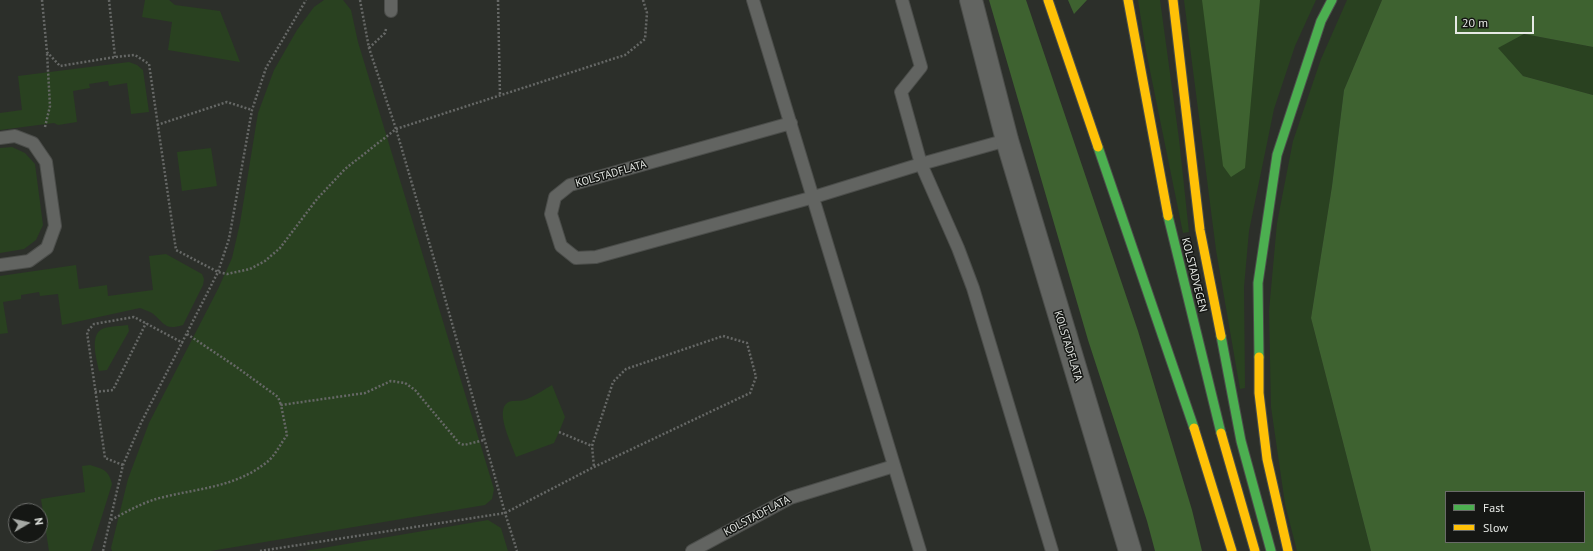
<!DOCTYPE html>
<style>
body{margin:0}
#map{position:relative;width:1593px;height:551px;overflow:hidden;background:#2c2f2a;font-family:"PT Sans",sans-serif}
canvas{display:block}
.legend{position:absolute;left:1445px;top:491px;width:140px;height:52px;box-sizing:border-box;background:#151714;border:1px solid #696b68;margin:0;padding:5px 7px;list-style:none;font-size:12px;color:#e6e9e5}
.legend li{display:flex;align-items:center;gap:8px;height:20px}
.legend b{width:20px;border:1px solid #696b68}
.north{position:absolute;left:8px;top:503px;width:40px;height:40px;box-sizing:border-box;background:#151714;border:1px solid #696b68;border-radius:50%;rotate:81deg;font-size:11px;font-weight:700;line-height:16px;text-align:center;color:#e6e9e5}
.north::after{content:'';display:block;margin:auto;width:14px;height:18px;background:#a5a8a4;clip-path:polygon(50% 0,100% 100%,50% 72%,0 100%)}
.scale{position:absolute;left:1455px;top:16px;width:79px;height:18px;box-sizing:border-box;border:2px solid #e6e9e5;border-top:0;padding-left:5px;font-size:12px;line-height:14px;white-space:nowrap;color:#e6e9e5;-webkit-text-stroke:3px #151714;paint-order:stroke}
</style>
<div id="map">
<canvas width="1593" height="551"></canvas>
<ul class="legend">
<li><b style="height:5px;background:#4caf50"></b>Fast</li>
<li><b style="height:5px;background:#ffc107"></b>Slow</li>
</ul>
<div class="north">N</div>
<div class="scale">20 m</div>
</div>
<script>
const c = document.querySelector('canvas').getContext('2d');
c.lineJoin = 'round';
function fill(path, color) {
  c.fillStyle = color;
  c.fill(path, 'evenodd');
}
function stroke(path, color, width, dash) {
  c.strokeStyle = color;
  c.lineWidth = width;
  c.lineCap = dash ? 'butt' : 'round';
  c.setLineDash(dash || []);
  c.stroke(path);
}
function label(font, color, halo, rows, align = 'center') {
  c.font = font + ' "PT Sans",sans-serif';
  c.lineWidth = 3;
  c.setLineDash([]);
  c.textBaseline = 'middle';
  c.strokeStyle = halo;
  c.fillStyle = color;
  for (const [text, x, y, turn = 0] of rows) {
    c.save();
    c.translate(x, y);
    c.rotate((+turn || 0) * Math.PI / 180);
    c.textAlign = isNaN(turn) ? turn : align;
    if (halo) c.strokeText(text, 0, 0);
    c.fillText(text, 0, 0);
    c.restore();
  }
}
const green = new Path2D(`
 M 145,0 L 169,0 L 175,5 L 220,11 L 240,62 L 168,50 L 172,22 L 142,17 Z
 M 324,0 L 343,0 L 351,10 L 358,42 L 494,489 L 492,499 L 485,505 L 211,551 L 112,551 L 111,548 L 128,479 L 149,423 L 218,289 L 232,258 L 240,223 L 258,113 L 274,70 L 297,30 L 314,7 Z
 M 1138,0 L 1160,0 L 1179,139 L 1189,232 L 1183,233 L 1146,51 Z
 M 1184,0 L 1316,0 L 1295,46 L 1274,109 L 1249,231 L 1244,287 L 1245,388 L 1240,389 L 1216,250 Z
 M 1347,0 L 1382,0 L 1344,90 L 1332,186 L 1311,318 L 1371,551 L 1297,551 L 1285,504 L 1271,407 L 1269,311 L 1277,223 L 1293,141 L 1321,59 Z
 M 1524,34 L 1593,47 L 1593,95 L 1523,76 L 1497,48 Z
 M 129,62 L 137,65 L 143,70 L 149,112 L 131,114 L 127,83 L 109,86 L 108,81 L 89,84 L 90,88 L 73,91 L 77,122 L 58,125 L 54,123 L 0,130 L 0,113 L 22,110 L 18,76 Z
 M 12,147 L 25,153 L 35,164 L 43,225 L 36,240 L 24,249 L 0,253 L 0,148 Z
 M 211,148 L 217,186 L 182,191 L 177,152 Z
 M 166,254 L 202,274 L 204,279 L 203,285 L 183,325 C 164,331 165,323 152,313 C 148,311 143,309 140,308 L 62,325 L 58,294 L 40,296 L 39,292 L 21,295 L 21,299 L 3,302 L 8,333 L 0,334 L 0,276 L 76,265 L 79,289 L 107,285 L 108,296 L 153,290 L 149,256 Z
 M 128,325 L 129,331 L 107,370 L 99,371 C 97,360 89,336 102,329 C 109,326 121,326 128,325 Z
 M 552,385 L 565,417 L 559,432 L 554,443 L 516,457 C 512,445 496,414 506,404 C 510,399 519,402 524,400 C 534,397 543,390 552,385 Z
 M 90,465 C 103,469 109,470 112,484 L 91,551 L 49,551 L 41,499 L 85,492 L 82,466 Z
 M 488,520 L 501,528 L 508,551 L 305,551 Z`);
const forest = new Path2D(`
 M 989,0 L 1026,0 L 1138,331 L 1192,510 L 1202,551 L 1155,551 L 1147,521 L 1088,340 Z
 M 1068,0 L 1087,0 L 1074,14 Z
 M 1202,0 L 1260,0 L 1245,168 L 1231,177 L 1223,166 Z
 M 1382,0 L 1593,0 L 1593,47 L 1524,34 L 1498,48 L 1523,76 L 1593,95 L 1593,551 L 1371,551 L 1311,318 L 1332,186 L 1344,90 ZM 1446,492 L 1584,492 L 1584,542 L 1446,542 Z`);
const path = new Path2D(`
 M 42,0 L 47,52 L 60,66 L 115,57 L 135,55 L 149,64 L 176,250 L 218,272 L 227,274 L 250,269 L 265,261 L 280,248 L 317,199 L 345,169 L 396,129 L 625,55 L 645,39 L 647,13 L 643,0
 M 109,0 L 115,57
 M 360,0 L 369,48 L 396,129 L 436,266 L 505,513 L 517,551
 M 498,0 L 500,96
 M 369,48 L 385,33 L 386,29
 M 157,125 L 227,102 L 252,110
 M 45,127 L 50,106 L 47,53
 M 187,334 L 235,366 L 278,397 L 281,405
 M 95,392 L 113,390 L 146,323
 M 559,432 L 592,446
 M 123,465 L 105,458 L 87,332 L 94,324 L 134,317 L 183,343
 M 111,520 C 128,511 145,501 164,497 C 200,488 236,487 267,462 C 275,456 281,443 287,435 L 281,405 L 365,393 L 391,381 L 405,383 L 415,390 L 459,443 L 464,445 L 484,440
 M 103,551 L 123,465 L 141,423 L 218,272 L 229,239 L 252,110 L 266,68 L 306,0
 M 260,551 L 505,513 L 594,467 L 750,393 L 756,377 L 747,343 L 723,336 L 626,369 L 613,382 L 592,446 L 594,467`);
const lane = new Path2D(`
 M 753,0 L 920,551
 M 902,0 L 921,67 L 901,92 L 921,164 L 958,248 L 973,288 L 1052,551
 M 391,11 L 391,0
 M 791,123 L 570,185 L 555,197 L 551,214 L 561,246 L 576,258 L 596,257 L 814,197 L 921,164 L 1007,140
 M 0,138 L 15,136 L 33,143 L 46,162 L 55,226 L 47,248 L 29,261 L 0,265
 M 692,551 L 790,498 L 894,466`);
const street = new Path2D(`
 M 971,0 L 1007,140 L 1130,551`);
const fast = new Path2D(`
 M 1098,147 L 1194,428
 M 1168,216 L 1221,433
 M 1221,336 L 1241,441 L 1271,551
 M 1259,357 L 1258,283 L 1277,155 L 1321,21 L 1332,0`);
const slow = new Path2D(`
 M 1048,0 L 1098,147
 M 1128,0 L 1168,216
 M 1173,0 L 1200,230 L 1221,336
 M 1259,357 L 1259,393 L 1267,459 L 1288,551
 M 1194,428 L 1232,551
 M 1221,433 L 1255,551`);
const streetNames = [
 ["KOLSTADFLATA",611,174,-16],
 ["KOLSTADVEGEN",1194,275,76],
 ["KOLSTADFLATA",1068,346,73],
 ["KOLSTADFLATA",757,516,-28]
];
fill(green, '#294120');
fill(forest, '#3e6230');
stroke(lane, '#4b4d4a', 14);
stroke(street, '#4b4d4a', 24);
stroke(fast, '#4b4d4a', 11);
stroke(slow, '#4b4d4a', 11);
stroke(path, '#666866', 2.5, [2, 2]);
stroke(lane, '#626461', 12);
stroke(street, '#626461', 22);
stroke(fast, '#4caf50', 9);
stroke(slow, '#ffc107', 9);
label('11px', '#e6e9e5', '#151714', streetNames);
</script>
